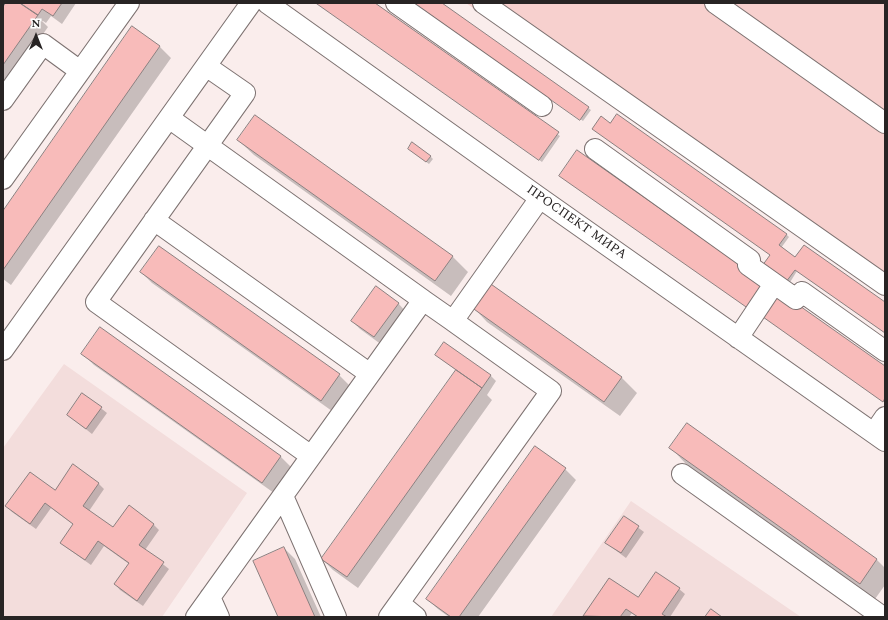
<!DOCTYPE html>
<meta charset="utf-8">
<style>
body{margin:0}
#map{position:relative;width:888px;height:620px;overflow:hidden;background:#faedec;font-family:Spectral,serif}
canvas{display:block}
.frame{position:absolute;inset:0;border:4px solid #282424;pointer-events:none}
.north{position:absolute;left:16px;top:16px;width:40px;height:40px;-webkit-text-stroke:3px #fff;paint-order:stroke;rotate:0deg;font-size:11px;font-weight:700;line-height:16px;text-align:center;color:#282424}
.north::after{content:'';display:block;margin:auto;width:14px;height:18px;background:#282424;clip-path:polygon(50% 0,100% 100%,50% 72%,0 100%)}
</style>
<div id="map">
<canvas width="888" height="620"></canvas>
<div class="frame"></div>
<div class="north">N</div>
</div>
<script>
const c = document.querySelector('canvas').getContext('2d');
c.lineJoin = 'round';
function fill(path, color) {
  c.fillStyle = color;
  c.fill(path, 'evenodd');
}
function stroke(path, color, width, dash) {
  c.strokeStyle = color;
  c.lineWidth = width;
  c.lineCap = dash ? 'butt' : 'round';
  c.setLineDash(dash || []);
  c.stroke(path);
}
function label(font, color, halo, rows, align = 'center') {
  c.font = font + ' Spectral,serif';
  c.lineWidth = 3;
  c.setLineDash([]);
  c.textBaseline = 'middle';
  c.strokeStyle = halo;
  c.fillStyle = color;
  for (const [text, x, y, turn = 0] of rows) {
    c.save();
    c.translate(x, y);
    c.rotate((+turn || 0) * Math.PI / 180);
    c.textAlign = isNaN(turn) ? turn : align;
    if (halo) c.strokeText(text, 0, 0);
    c.fillText(text, 0, 0);
    c.restore();
  }
}
const built = new Path2D(`
 M 64,364 L 247,493 L 162,617 L 3,617 L 3,448 Z
 M 631,501 L 801,617 L 551,617 Z`);
const green = new Path2D(`
 M 466,3 L 885,3 L 885,296 Z`);
const shadow = new Path2D(`
 M 7,3 L 76,3 L 62,24 L 51,16 L 46,23 L 43,21 L 42,21 L 48,27 L 3,91 L 3,9 Z
 M 316,3 L 373,3 L 560,136 L 542,162 Z
 M 415,3 L 440,3 L 591,110 L 583,121 Z
 M 132,28 L 160,47 L 171,58 L 11,285 L 3,279 L 3,212 Z
 M 255,116 L 453,257 L 468,272 L 451,296 L 254,155 L 238,140 Z
 M 411,151 L 430,156 L 433,159 L 429,164 Z
 M 786,234 L 789,237 L 781,248 L 796,258 L 885,303 L 885,333 L 797,271 L 789,284 L 764,265 Z
 M 141,272 L 339,375 L 350,386 L 332,411 L 152,283 Z
 M 489,283 L 622,378 L 637,393 L 620,416 L 487,322 L 472,306 Z
 M 398,303 L 406,312 L 382,345 L 360,329 L 352,321 Z
 M 101,329 L 281,457 L 292,468 L 274,493 L 94,365 L 83,354 Z
 M 445,343 L 491,376 L 496,381 L 487,395 L 492,400 L 358,588 L 333,570 L 322,559 L 457,371 L 436,355 Z
 M 83,394 L 107,413 L 92,434 L 68,415 Z
 M 687,425 L 877,560 L 885,568 L 885,585 L 875,599 L 686,464 L 671,448 Z
 M 73,466 L 99,484 L 104,489 L 89,511 L 113,529 L 153,524 L 159,530 L 145,550 L 169,569 L 143,606 L 120,590 L 115,584 L 129,564 L 104,546 L 91,565 L 67,548 L 61,543 L 74,525 L 51,508 L 36,529 L 12,512 L 7,506 L 55,491 Z
 M 565,469 L 576,480 L 478,617 L 449,617 L 438,609 L 427,599 Z
 M 624,517 L 644,532 L 626,558 L 606,543 Z
 M 284,548 L 295,559 L 321,617 L 279,617 Z
 M 656,573 L 679,589 L 685,594 L 670,617 L 637,617 L 632,613 L 629,617 L 584,616 L 610,579 L 638,599 Z`);
const building = new Path2D(`
 M 6,3 L 20,3 L 38,15 L 3,65 L 3,7 Z
 M 20,3 L 62,3 L 53,16 L 42,9 L 38,15 Z
 M 316,3 L 375,3 L 559,132 L 539,160 Z
 M 414,3 L 442,3 L 589,107 L 580,120 Z
 M 132,26 L 160,46 L 3,270 L 3,211 Z
 M 617,114 L 787,234 L 779,245 L 795,257 L 804,245 L 885,302 L 885,333 L 795,270 L 786,282 L 762,266 L 770,255 L 592,129 L 601,116 L 610,123 Z
 M 255,115 L 453,256 L 435,281 L 237,140 Z
 M 412,142 L 431,156 L 426,162 L 408,149 Z
 M 577,150 L 767,284 L 749,309 L 559,176 Z
 M 159,246 L 340,374 L 321,401 L 140,272 Z
 M 488,282 L 622,377 L 604,402 L 471,307 Z
 M 376,286 L 399,303 L 374,337 L 351,321 Z
 M 780,292 L 885,366 L 885,398 L 883,402 L 763,317 Z
 M 100,327 L 281,456 L 262,483 L 81,354 Z
 M 444,342 L 491,375 L 482,388 L 435,355 Z
 M 456,370 L 482,388 L 347,577 L 321,559 Z
 M 82,393 L 102,407 L 86,429 L 67,415 Z
 M 687,423 L 877,559 L 860,584 L 669,448 Z
 M 535,446 L 566,468 L 459,617 L 451,617 L 426,599 Z
 M 73,464 L 99,483 L 83,506 L 113,527 L 129,505 L 154,524 L 139,545 L 164,562 L 137,601 L 114,584 L 129,563 L 98,541 L 85,560 L 60,543 L 73,524 L 45,503 L 30,524 L 5,506 L 30,472 L 55,490 Z
 M 624,516 L 639,526 L 621,553 L 605,543 Z
 M 284,547 L 315,617 L 278,617 L 253,561 Z
 M 656,572 L 680,588 L 662,614 L 667,617 L 638,617 L 626,609 L 620,617 L 583,616 L 609,578 L 638,597 Z
 M 711,609 L 722,617 L 705,617 Z`);
const minor = new Path2D(`
 M 267,3 L 540,198 L 885,441
 M 396,3 L 542,106
 M 483,3 L 885,285
 M 715,3 L 885,123
 M 206,66 L 245,93 L 96,302 L 311,456
 M 3,100 L 43,44 L 80,71
 M 169,118 L 423,300
 M 595,149 L 750,260 L 748,265 L 796,299 L 802,292 L 885,351
 M 3,179 L 129,3
 M 154,220 L 370,374
 M 738,338 L 774,284
 M 3,350 L 251,3
 M 874,433 L 885,417
 M 682,474 L 880,615
 M 283,496 L 336,617
 M 210,597 L 219,617
 M 399,603 L 416,617
 M 196,617 L 423,300 L 453,321
 M 389,617 L 551,391 L 453,321 L 540,198`);
const streetNames = [
 ["ПРОСПЕКТ МИРА",576,223,35]
];
fill(built, '#f3dddc');
fill(green, '#f7d0ce');
fill(shadow, '#0003');
fill(building, '#f8bbba');
stroke(building, '#8c8080', 1);
stroke(minor, '#7d7271', 22);
stroke(minor, '#fff', 20);
label('13px', '#282424', '#fff', streetNames);
</script>
